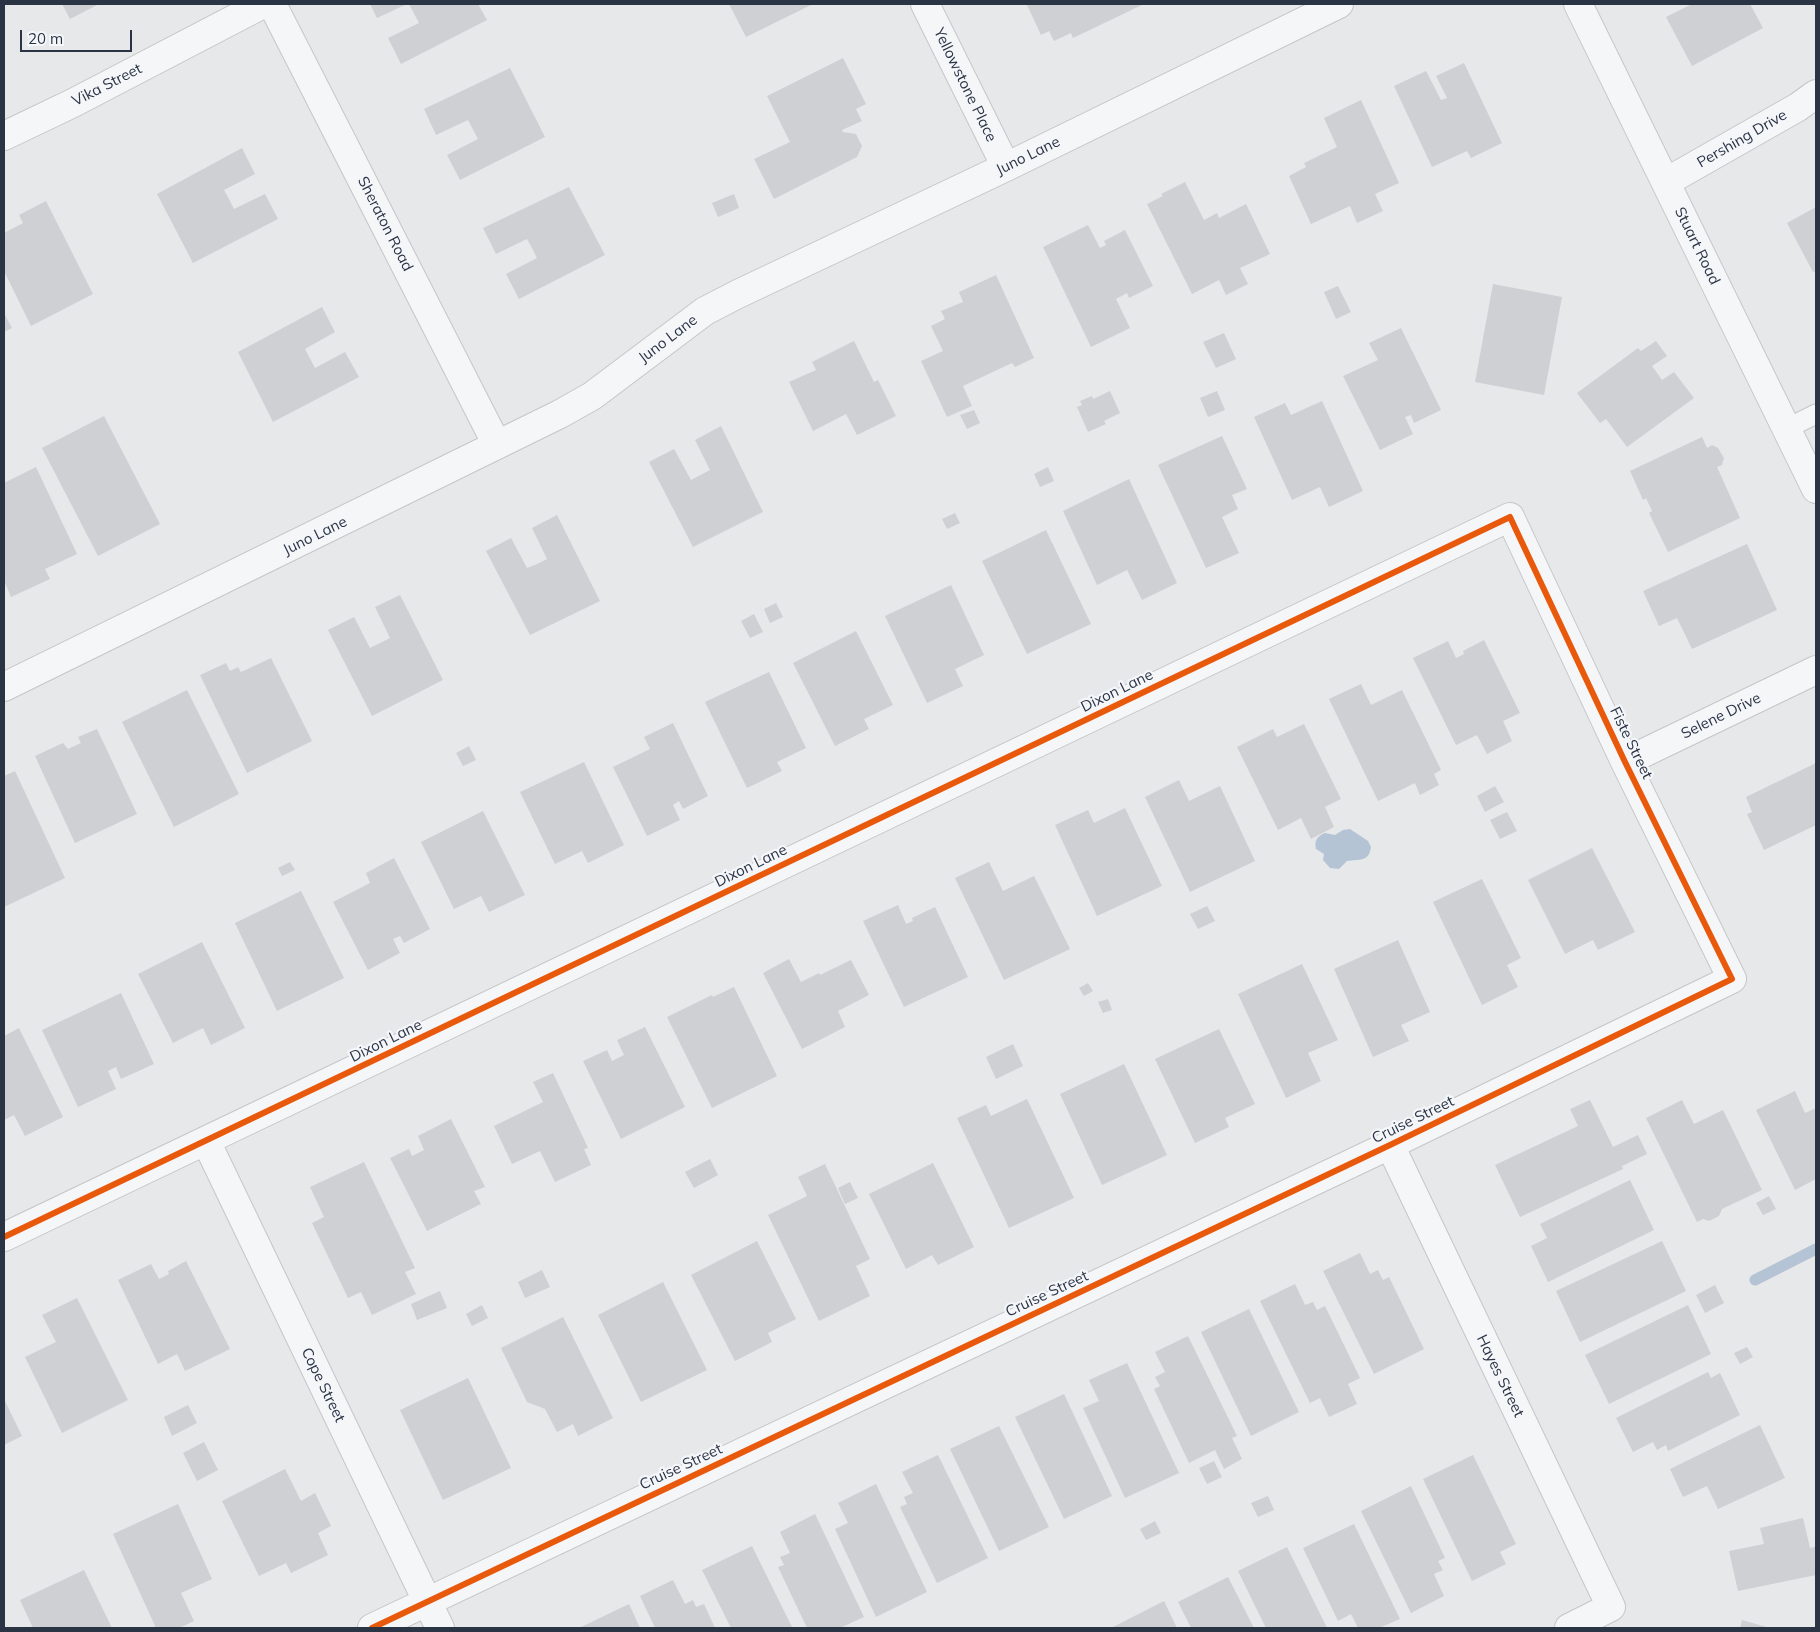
<!DOCTYPE html>
<style>
body{margin:0}
#map{position:relative;width:1820px;height:1632px;overflow:hidden;background:#e6e8ea;font-family:Mulish,sans-serif}
canvas{display:block}
.frame{position:absolute;inset:0;border:5px solid #2b3445;pointer-events:none}
.scale{position:absolute;left:20px;top:30px;width:112px;height:22px;box-sizing:border-box;border:2px solid #2b3445;border-top:0;padding-left:6px;font-size:15px;line-height:18px;white-space:nowrap;color:#2b3445;-webkit-text-stroke:4px #f4f6f9;paint-order:stroke}
</style>
<div id="map">
<canvas width="1820" height="1632"></canvas>
<div class="frame"></div>
<div class="scale">20 m</div>
</div>
<script>
const c = document.querySelector('canvas').getContext('2d');
c.lineJoin = 'round';
function fill(path, color) {
  c.fillStyle = color;
  c.fill(path, 'evenodd');
}
function stroke(path, color, width, dash) {
  c.strokeStyle = color;
  c.lineWidth = width;
  c.lineCap = dash ? 'butt' : 'round';
  c.setLineDash(dash || []);
  c.stroke(path);
}
function label(font, color, halo, rows, align = 'center') {
  c.font = font + ' Mulish,sans-serif';
  c.lineWidth = 4.5;
  c.setLineDash([]);
  c.textBaseline = 'middle';
  c.strokeStyle = halo;
  c.fillStyle = color;
  for (const [text, x, y, turn = 0] of rows) {
    c.save();
    c.translate(x, y);
    c.rotate((+turn || 0) * Math.PI / 180);
    c.textAlign = isNaN(turn) ? turn : align;
    if (halo) c.strokeText(text, 0, 0);
    c.fillText(text, 0, 0);
    c.restore();
  }
}
const water = new Path2D(`
 M 1350,829 L 1368,841 L 1371,847 C 1369,862 1360,859 1347,861 L 1339,869 L 1330,868 L 1323,860 L 1324,854 L 1316,849 C 1314,841 1317,836 1325,833 L 1335,835 L 1343,830 Z`);
const stream = new Path2D(`
 M 1755,1280 L 1816,1249`);
const building = new Path2D(`
 M 62,4 L 99,4 L 70,19 Z
 M 370,4 L 407,4 L 377,18 Z
 M 409,4 L 478,4 L 487,20 L 401,64 L 388,38 L 419,23 Z
 M 729,4 L 813,4 L 746,37 Z
 M 1030,4 L 1144,4 L 1073,38 L 1071,33 L 1054,41 L 1049,31 L 1041,35 L 1027,5 Z
 M 1692,4 L 1750,4 L 1763,28 L 1692,66 L 1666,17 Z
 M 843,58 L 866,104 L 856,109 L 862,121 L 842,130 L 843,132 L 856,134 L 862,146 L 857,157 L 774,199 L 754,159 L 790,142 L 767,96 Z
 M 1464,63 L 1502,143 L 1471,158 L 1467,151 L 1432,167 L 1394,86 L 1426,71 L 1441,100 L 1447,98 L 1436,76 Z
 M 510,68 L 545,137 L 460,180 L 447,155 L 478,139 L 468,120 L 436,135 L 424,109 Z
 M 1361,100 L 1399,183 L 1375,194 L 1383,211 L 1357,223 L 1350,206 L 1311,224 L 1289,176 L 1306,167 L 1304,163 L 1337,147 L 1324,118 Z
 M 242,148 L 255,174 L 224,190 L 229,199 L 234,209 L 265,194 L 278,219 L 193,263 L 157,194 Z
 M 1185,182 L 1204,220 L 1217,213 L 1219,218 L 1246,204 L 1270,254 L 1240,268 L 1248,284 L 1226,295 L 1219,280 L 1192,294 L 1147,204 L 1163,196 L 1161,194 Z
 M 569,187 L 605,255 L 519,299 L 506,274 L 537,258 L 532,248 L 527,239 L 496,254 L 483,228 Z
 M 734,194 L 739,208 L 718,217 L 712,203 Z
 M 46,201 L 93,294 L 31,326 L 4,271 L 4,233 L 23,223 L 19,215 Z
 M 1816,207 L 1816,271 L 1813,272 L 1787,223 Z
 M 1088,225 L 1100,248 L 1106,245 L 1104,241 L 1125,230 L 1153,286 L 1129,298 L 1127,293 L 1116,299 L 1130,328 L 1091,347 L 1043,247 Z
 M 996,275 L 1034,358 L 1015,367 L 1012,363 L 963,386 L 972,406 L 947,417 L 921,361 L 943,351 L 931,326 L 945,319 L 941,311 L 963,302 L 959,292 Z
 M 1493,284 L 1562,297 L 1544,395 L 1475,382 Z
 M 1338,286 L 1351,312 L 1336,319 L 1324,292 Z
 M 322,307 L 335,332 L 305,349 L 315,368 L 345,352 L 359,377 L 273,422 L 238,352 Z
 M 4,313 L 12,328 L 4,332 Z
 M 1401,328 L 1441,410 L 1414,423 L 1411,415 L 1405,417 L 1413,434 L 1380,450 L 1343,376 L 1378,360 L 1369,343 Z
 M 1224,333 L 1236,359 L 1216,368 L 1203,342 Z
 M 854,341 L 874,382 L 878,380 L 896,416 L 857,435 L 846,414 L 813,431 L 789,382 L 816,370 L 812,362 Z
 M 1656,341 L 1667,356 L 1652,366 L 1662,380 L 1674,372 L 1694,398 L 1627,447 L 1606,419 L 1600,423 L 1577,393 L 1638,348 L 1641,351 Z
 M 1110,391 L 1120,413 L 1104,421 L 1106,424 L 1088,432 L 1077,407 L 1082,405 L 1080,401 L 1092,396 L 1093,399 Z
 M 1217,391 L 1225,410 L 1208,417 L 1200,398 Z
 M 1322,401 L 1363,491 L 1329,507 L 1320,487 L 1292,500 L 1254,417 L 1285,403 L 1291,415 Z
 M 974,410 L 980,423 L 967,429 L 960,415 Z
 M 104,416 L 160,524 L 98,556 L 42,448 Z
 M 721,426 L 763,512 L 693,547 L 649,462 L 674,449 L 691,480 L 710,470 L 695,440 Z
 M 1222,436 L 1247,489 L 1232,495 L 1238,509 L 1222,517 L 1239,553 L 1206,568 L 1158,465 Z
 M 1702,437 L 1707,448 L 1712,445 L 1718,448 L 1724,458 L 1722,465 L 1717,467 L 1740,518 L 1668,552 L 1649,513 L 1652,511 L 1646,498 L 1643,500 L 1630,471 Z
 M 36,467 L 77,554 L 45,569 L 50,579 L 11,597 L 4,580 L 4,483 Z
 M 1048,467 L 1054,481 L 1040,487 L 1034,474 Z
 M 1129,479 L 1177,583 L 1142,600 L 1127,570 L 1097,585 L 1063,511 Z
 M 955,513 L 960,523 L 947,529 L 942,519 Z
 M 557,515 L 600,601 L 530,635 L 486,551 L 511,538 L 527,568 L 537,564 L 547,559 L 532,528 Z
 M 1046,530 L 1091,624 L 1027,654 L 982,561 Z
 M 1747,544 L 1777,610 L 1692,649 L 1677,618 L 1659,626 L 1643,591 Z
 M 951,585 L 984,655 L 955,669 L 963,686 L 927,703 L 885,616 Z
 M 400,595 L 443,680 L 372,716 L 328,630 L 354,617 L 370,648 L 390,638 L 375,607 Z
 M 776,603 L 783,617 L 770,623 L 764,609 Z
 M 754,614 L 763,632 L 750,638 L 741,621 Z
 M 856,631 L 893,705 L 864,719 L 869,729 L 835,746 L 793,663 Z
 M 1484,640 L 1520,713 L 1503,721 L 1512,741 L 1487,754 L 1477,735 L 1456,745 L 1413,658 L 1448,641 L 1456,658 L 1464,654 L 1463,651 Z
 M 271,658 L 312,741 L 247,773 L 200,675 L 226,663 L 230,671 L 238,667 L 241,672 Z
 M 769,672 L 806,748 L 777,762 L 782,771 L 747,788 L 705,702 Z
 M 1361,684 L 1371,705 L 1402,690 L 1441,770 L 1434,774 L 1439,785 L 1420,795 L 1415,783 L 1378,801 L 1329,699 Z
 M 187,690 L 239,794 L 174,827 L 122,722 Z
 M 673,723 L 708,796 L 683,809 L 679,801 L 673,805 L 680,820 L 647,836 L 613,767 L 650,749 L 644,737 Z
 M 1304,724 L 1341,799 L 1325,807 L 1334,827 L 1311,839 L 1301,818 L 1278,830 L 1237,747 L 1273,729 L 1277,737 Z
 M 97,729 L 137,814 L 75,843 L 35,756 L 63,743 L 68,749 L 81,743 L 78,737 Z
 M 469,746 L 476,760 L 463,766 L 456,753 Z
 M 584,762 L 624,845 L 588,863 L 582,851 L 555,864 L 520,792 Z
 M 1816,763 L 1816,825 L 1764,850 L 1747,814 L 1752,812 L 1746,797 Z
 M 15,771 L 65,878 L 4,907 L 4,776 Z
 M 1179,780 L 1189,801 L 1220,786 L 1255,861 L 1190,892 L 1145,797 Z
 M 1495,786 L 1504,802 L 1485,812 L 1477,796 Z
 M 1125,808 L 1162,886 L 1097,916 L 1055,825 L 1088,810 L 1094,823 Z
 M 483,811 L 525,895 L 489,912 L 481,896 L 454,909 L 421,842 Z
 M 1507,812 L 1517,831 L 1500,839 L 1490,820 Z
 M 1592,848 L 1635,932 L 1598,950 L 1593,940 L 1565,954 L 1528,880 Z
 M 394,858 L 430,929 L 404,943 L 400,936 L 393,939 L 400,953 L 368,970 L 333,902 L 370,883 L 366,873 Z
 M 290,862 L 295,870 L 282,876 L 278,868 Z
 M 989,862 L 1003,891 L 1034,876 L 1070,949 L 1004,980 L 955,878 Z
 M 1482,879 L 1521,958 L 1507,965 L 1518,987 L 1482,1005 L 1433,902 Z
 M 301,891 L 344,978 L 277,1011 L 235,923 Z
 M 898,905 L 906,924 L 913,921 L 912,918 L 935,907 L 968,977 L 904,1007 L 863,921 Z
 M 1207,906 L 1215,921 L 1198,929 L 1190,914 Z
 M 1398,940 L 1430,1012 L 1401,1025 L 1409,1041 L 1373,1057 L 1334,969 Z
 M 202,942 L 245,1028 L 211,1045 L 203,1028 L 173,1043 L 138,974 Z
 M 789,959 L 801,982 L 819,973 L 820,975 L 851,960 L 869,995 L 838,1011 L 845,1027 L 802,1049 L 763,973 Z
 M 1302,964 L 1338,1040 L 1308,1053 L 1321,1081 L 1286,1098 L 1238,994 Z
 M 1088,983 L 1093,991 L 1084,996 L 1079,988 Z
 M 734,987 L 777,1076 L 712,1108 L 667,1017 L 712,995 L 713,997 Z
 M 121,993 L 154,1064 L 121,1079 L 116,1067 L 108,1071 L 116,1089 L 78,1107 L 42,1030 Z
 M 1108,999 L 1112,1010 L 1103,1013 L 1098,1002 Z
 M 645,1027 L 685,1107 L 621,1139 L 583,1061 L 607,1050 L 612,1061 L 624,1055 L 617,1040 Z
 M 19,1028 L 63,1117 L 25,1136 L 14,1115 L 4,1120 L 4,1036 Z
 M 1219,1029 L 1255,1104 L 1225,1118 L 1229,1127 L 1195,1143 L 1155,1059 Z
 M 1013,1044 L 1023,1066 L 996,1079 L 986,1057 Z
 M 1124,1064 L 1167,1155 L 1102,1185 L 1060,1094 Z
 M 553,1073 L 588,1148 L 584,1149 L 591,1165 L 555,1182 L 540,1151 L 512,1164 L 494,1126 L 543,1102 L 533,1082 Z
 M 1795,1091 L 1805,1113 L 1816,1108 L 1816,1179 L 1795,1190 L 1756,1110 Z
 M 1027,1099 L 1074,1198 L 1009,1228 L 957,1118 L 986,1105 L 991,1116 Z
 M 1590,1100 L 1613,1147 L 1638,1135 L 1647,1154 L 1622,1166 L 1623,1169 L 1520,1217 L 1495,1165 L 1578,1126 L 1570,1109 Z
 M 1682,1100 L 1694,1124 L 1723,1110 L 1762,1190 L 1722,1209 L 1719,1216 L 1709,1221 L 1703,1219 L 1697,1222 L 1646,1118 Z
 M 451,1119 L 485,1187 L 474,1191 L 481,1204 L 427,1231 L 390,1158 L 409,1149 L 412,1156 L 424,1150 L 418,1136 Z
 M 710,1159 L 718,1175 L 694,1188 L 685,1172 Z
 M 364,1162 L 415,1268 L 405,1272 L 416,1294 L 372,1315 L 361,1292 L 348,1298 L 312,1223 L 324,1217 L 310,1187 Z
 M 933,1163 L 974,1247 L 938,1265 L 932,1255 L 906,1269 L 869,1194 Z
 M 825,1164 L 870,1259 L 856,1266 L 870,1296 L 819,1321 L 768,1215 L 807,1196 L 798,1177 Z
 M 1630,1180 L 1654,1230 L 1548,1282 L 1531,1246 L 1547,1238 L 1540,1224 Z
 M 850,1182 L 858,1198 L 845,1204 L 838,1188 Z
 M 1769,1196 L 1776,1209 L 1763,1215 L 1756,1203 Z
 M 757,1241 L 796,1319 L 768,1333 L 772,1342 L 735,1361 L 691,1275 Z
 M 1662,1241 L 1686,1291 L 1580,1342 L 1556,1291 Z
 M 1360,1253 L 1370,1274 L 1378,1270 L 1383,1280 L 1389,1277 L 1424,1349 L 1374,1374 L 1323,1271 Z
 M 186,1261 L 230,1349 L 185,1371 L 177,1354 L 158,1364 L 118,1280 L 151,1264 L 159,1279 L 169,1274 L 168,1271 Z
 M 542,1270 L 550,1287 L 525,1298 L 518,1282 Z
 M 663,1282 L 707,1370 L 641,1402 L 598,1315 Z
 M 1295,1284 L 1305,1305 L 1313,1302 L 1317,1310 L 1325,1306 L 1360,1378 L 1348,1384 L 1357,1404 L 1329,1417 L 1320,1398 L 1310,1403 L 1260,1301 Z
 M 1715,1285 L 1724,1303 L 1705,1313 L 1696,1295 Z
 M 440,1291 L 447,1308 L 417,1320 L 411,1304 Z
 M 77,1298 L 128,1400 L 62,1433 L 25,1357 L 56,1342 L 42,1315 Z
 M 482,1305 L 488,1318 L 472,1326 L 466,1314 Z
 M 1688,1305 L 1711,1354 L 1609,1404 L 1585,1355 Z
 M 1249,1309 L 1299,1412 L 1251,1436 L 1201,1332 Z
 M 563,1317 L 613,1418 L 578,1436 L 573,1424 L 557,1432 L 545,1409 L 527,1402 L 501,1348 Z
 M 1188,1336 L 1237,1436 L 1232,1438 L 1242,1459 L 1224,1469 L 1215,1450 L 1189,1463 L 1154,1389 L 1160,1386 L 1155,1377 L 1165,1372 L 1155,1352 Z
 M 1747,1347 L 1753,1357 L 1740,1364 L 1734,1353 Z
 M 1127,1363 L 1179,1473 L 1125,1498 L 1083,1408 L 1099,1401 L 1089,1380 Z
 M 1708,1372 L 1711,1378 L 1720,1373 L 1740,1415 L 1668,1451 L 1666,1445 L 1657,1450 L 1653,1442 L 1633,1452 L 1616,1418 Z
 M 468,1378 L 511,1468 L 443,1500 L 400,1410 Z
 M 1064,1394 L 1112,1496 L 1064,1519 L 1015,1417 Z
 M 4,1399 L 22,1436 L 4,1445 Z
 M 188,1405 L 197,1423 L 172,1436 L 164,1417 Z
 M 1760,1425 L 1785,1478 L 1718,1509 L 1707,1486 L 1683,1497 L 1670,1469 Z
 M 999,1426 L 1049,1527 L 999,1551 L 950,1449 Z
 M 204,1442 L 218,1470 L 197,1481 L 183,1453 Z
 M 938,1455 L 988,1558 L 937,1583 L 900,1507 L 907,1504 L 904,1497 L 913,1493 L 902,1472 Z
 M 1473,1455 L 1516,1544 L 1500,1552 L 1506,1564 L 1472,1581 L 1423,1479 Z
 M 1214,1461 L 1222,1477 L 1207,1484 L 1199,1468 Z
 M 285,1469 L 301,1501 L 315,1493 L 331,1526 L 318,1533 L 328,1555 L 291,1573 L 286,1563 L 259,1576 L 222,1501 Z
 M 876,1484 L 927,1592 L 876,1617 L 835,1529 L 848,1523 L 838,1503 Z
 M 1411,1486 L 1445,1558 L 1438,1561 L 1443,1570 L 1434,1574 L 1444,1596 L 1411,1613 L 1361,1511 Z
 M 1268,1496 L 1274,1510 L 1258,1517 L 1251,1503 Z
 M 178,1504 L 212,1579 L 181,1593 L 194,1621 L 179,1628 L 156,1628 L 113,1534 Z
 M 815,1514 L 864,1617 L 840,1628 L 807,1628 L 778,1567 L 784,1565 L 780,1557 L 790,1553 L 780,1532 Z
 M 1803,1518 L 1810,1548 L 1815,1547 L 1816,1575 L 1738,1591 L 1729,1551 L 1764,1544 L 1760,1528 Z
 M 1155,1521 L 1161,1533 L 1146,1540 L 1140,1529 Z
 M 1354,1524 L 1400,1619 L 1379,1628 L 1358,1628 L 1351,1614 L 1338,1621 L 1303,1548 Z
 M 752,1546 L 790,1623 L 793,1628 L 731,1628 L 702,1570 Z
 M 1287,1547 L 1294,1561 L 1327,1628 L 1266,1628 L 1258,1612 L 1238,1571 Z
 M 84,1570 L 112,1628 L 33,1628 L 20,1600 Z
 M 1228,1577 L 1254,1628 L 1191,1628 L 1178,1602 Z
 M 673,1580 L 685,1604 L 693,1600 L 696,1607 L 704,1604 L 715,1628 L 655,1628 L 640,1596 Z
 M 1164,1601 L 1177,1628 L 1114,1628 L 1113,1627 Z
 M 629,1604 L 640,1628 L 579,1628 Z
 M 1742,1620 L 1770,1628 L 1740,1628 Z`);
const service = new Path2D(`
 M 1786,429 L 1816,414`);
const minor = new Path2D(`
 M 272,4 L 497,445
 M 925,4 L 1006,167
 M 4,136 L 73,103 L 263,4
 M 1666,182 L 1798,107 L 1816,94
 M 4,687 L 560,414 L 592,396 L 705,311 L 738,294 L 1006,167 L 1339,4
 M 1625,762 L 1816,670
 M 206,1141 L 440,1628
 M 1390,1145 L 1611,1607 L 1569,1628
 M 4,1237 L 1510,517 L 1625,762 L 1732,979 L 1390,1145 L 372,1628`);
const tertiary = new Path2D(`
 M 1578,4 L 1816,489`);
const cycleway = new Path2D(`
 M 4,1237 L 1510,517 L 1625,762 L 1732,979 L 1390,1145 L 372,1628`);
const streetNames = [
 ["Vika Street",107,85,-27],
 ["Yellowstone Place",965,85,64],
 ["Pershing Drive",1742,139,-30],
 ["Juno Lane",1028,156,-26],
 ["Sheraton Road",385,224,63],
 ["Stuart Road",1697,246,64],
 ["Juno Lane",668,339,-37],
 ["Juno Lane",315,536,-26],
 ["Dixon Lane",1117,691,-26],
 ["Selene Drive",1721,716,-26],
 ["Fiste Street",1631,743,64],
 ["Dixon Lane",751,866,-26],
 ["Dixon Lane",386,1041,-26],
 ["Cruise Street",1413,1120,-26],
 ["Cruise Street",1047,1294,-25],
 ["Hayes Street",1500,1376,64],
 ["Cope Street",323,1385,64],
 ["Cruise Street",681,1467,-25]
];
fill(water, '#b4c4d5');
stroke(stream, '#b4c4d5', 11);
fill(building, '#ced0d3');
stroke(service, '#c4c6c8', 21);
stroke(minor, '#c4c6c8', 30);
stroke(tertiary, '#c4c6c8', 30);
stroke(service, '#f5f6f7', 19);
stroke(minor, '#f5f6f7', 28);
stroke(tertiary, '#f5f6f7', 28);
stroke(cycleway, '#e8590c', 6);
label('15px', '#2b3445', '#f4f6f9', streetNames);
</script>
